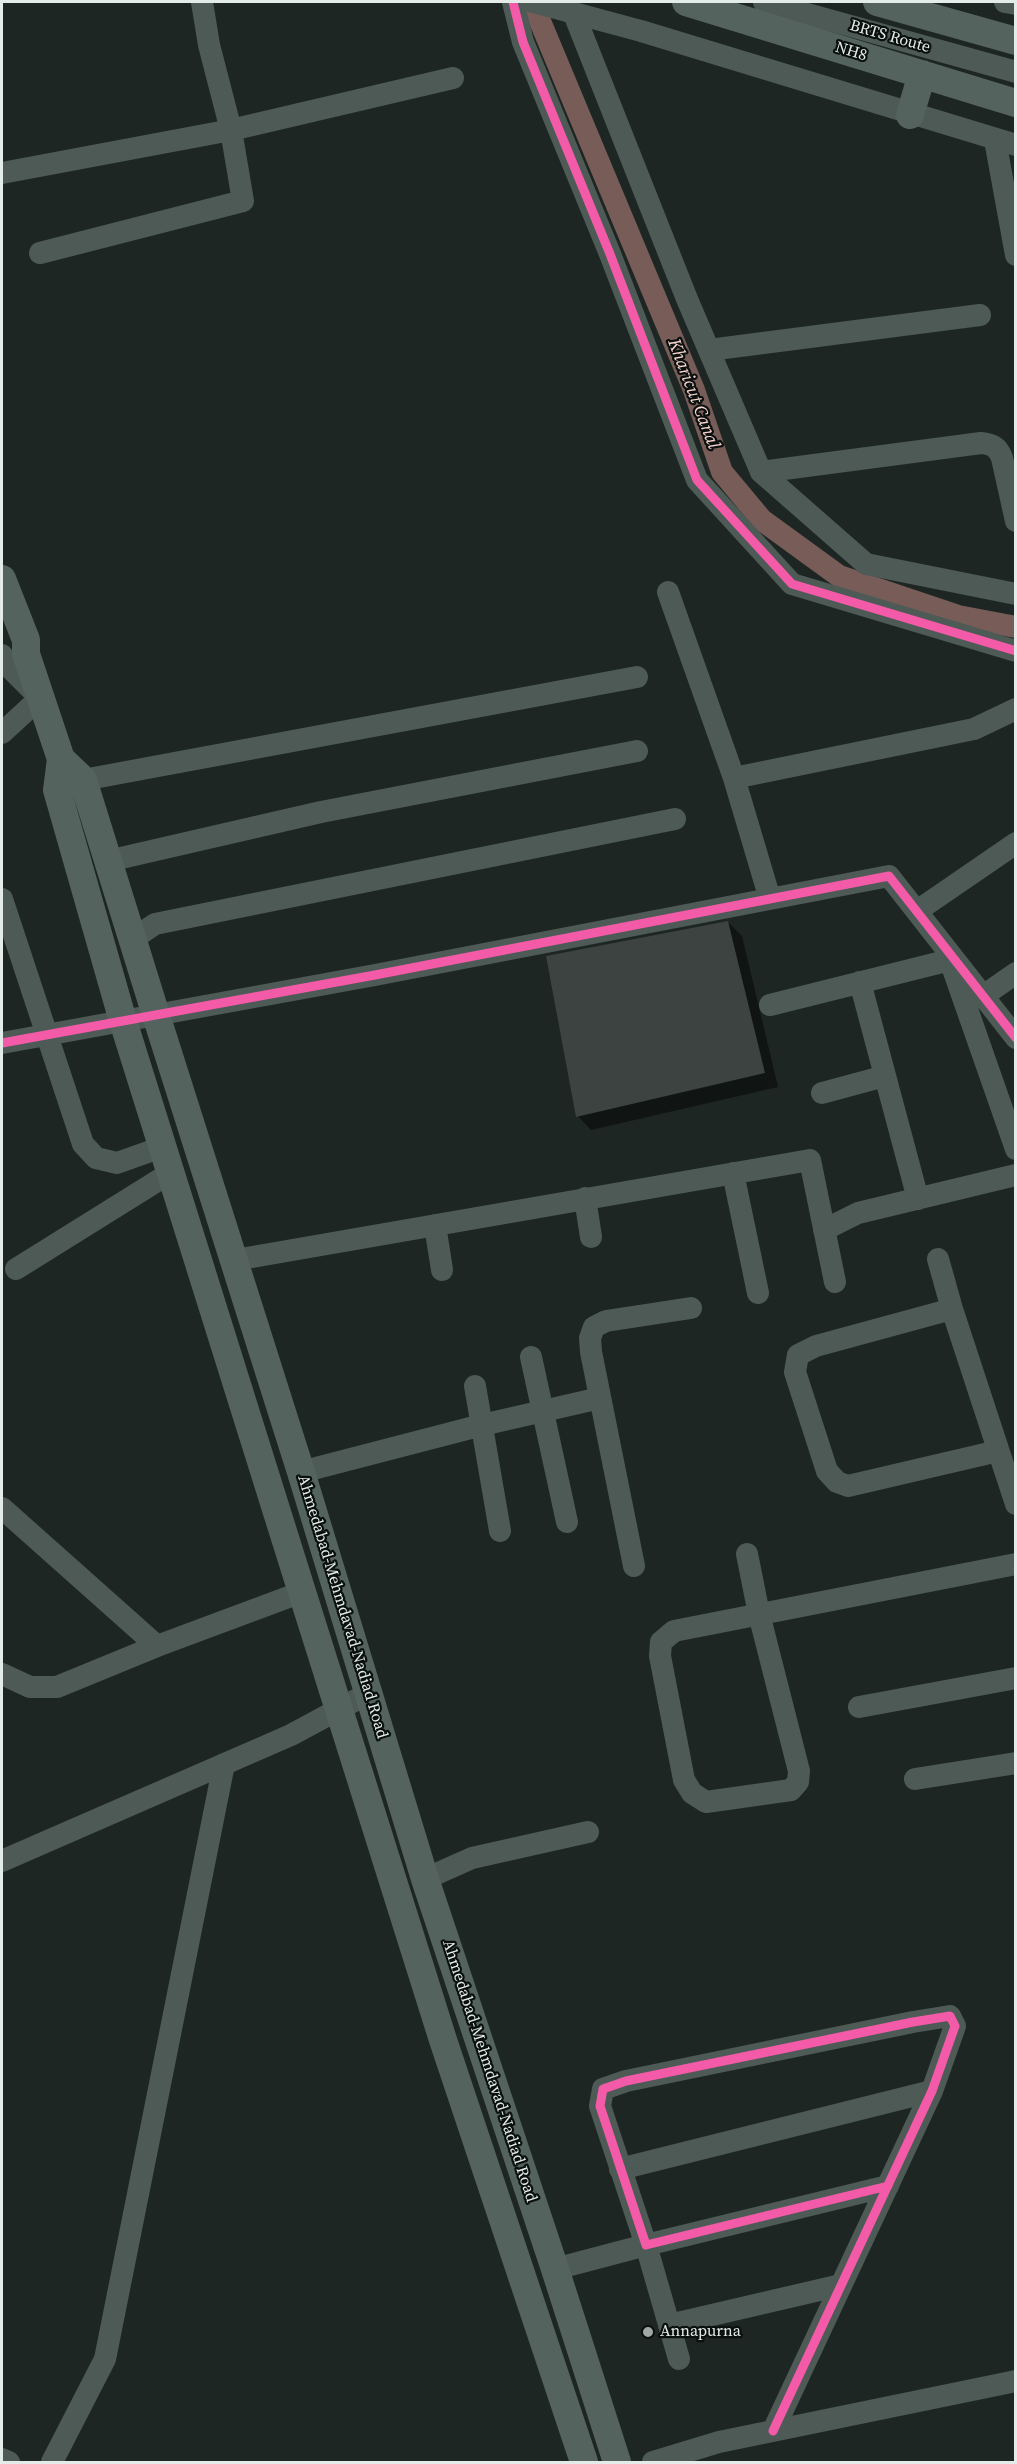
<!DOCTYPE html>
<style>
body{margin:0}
#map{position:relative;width:1017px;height:2464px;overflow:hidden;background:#1e2623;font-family:"Source Serif 4",serif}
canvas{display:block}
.frame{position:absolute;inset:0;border:3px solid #e3ece9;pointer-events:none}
</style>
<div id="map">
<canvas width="1017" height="2464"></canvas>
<div class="frame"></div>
</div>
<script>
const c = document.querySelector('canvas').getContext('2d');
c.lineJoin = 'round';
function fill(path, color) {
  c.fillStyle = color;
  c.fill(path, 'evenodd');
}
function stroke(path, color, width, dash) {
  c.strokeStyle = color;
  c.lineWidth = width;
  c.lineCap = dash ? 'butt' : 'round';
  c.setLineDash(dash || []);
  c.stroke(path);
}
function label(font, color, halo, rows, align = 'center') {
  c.font = font + ' "Source Serif 4",serif';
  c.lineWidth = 4.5;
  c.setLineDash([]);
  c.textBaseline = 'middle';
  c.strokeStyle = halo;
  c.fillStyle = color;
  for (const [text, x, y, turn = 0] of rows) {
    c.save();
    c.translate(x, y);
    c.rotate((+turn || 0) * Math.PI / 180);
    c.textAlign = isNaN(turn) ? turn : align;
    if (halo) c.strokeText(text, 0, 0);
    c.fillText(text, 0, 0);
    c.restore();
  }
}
const shadow = new Path2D(`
 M 728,922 L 742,936 L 778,1087 L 591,1130 L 578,1116 Z`);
const canal = new Path2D(`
 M 532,2 L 694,390 L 722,472 L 762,520 L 839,576 L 958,616 L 1016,627`);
const building = new Path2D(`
 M 728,921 L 765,1073 L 576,1117 L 546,956 Z`);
const minor = new Path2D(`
 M 513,2 L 523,42 L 610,254 L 697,480 L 792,584 L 1016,651
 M 533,2 L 641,31 L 1016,145
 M 764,2 L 1016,72
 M 1005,2 L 1016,4
 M 574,14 L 687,299 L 761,472 L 866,564 L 1016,594
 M 995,140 L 1016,255
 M 2,173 L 231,130 L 453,78
 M 40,253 L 243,201 L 231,130 L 209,45 L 202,2
 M 709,350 L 980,315
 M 761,472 L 981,443 C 992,444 998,447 1002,458 L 1016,521
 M 668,592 L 734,778 L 770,899
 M 2,655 L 6,664 L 40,698 L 2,733
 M 734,778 L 974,729 L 1016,709
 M 83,780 L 637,677
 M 108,861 L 321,812 L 637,751
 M 2,899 L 83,1144 L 96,1158 L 117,1163 L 162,1147
 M 917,911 L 1016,843
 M 133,939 L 155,924 L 675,819
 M 952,966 L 1016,1149
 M 860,982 L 918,1199
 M 983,996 L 1016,973
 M 770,1005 L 950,960
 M 2,1043 L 375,975 L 889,876 L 1016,1038
 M 822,1093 L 885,1076
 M 733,1173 L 758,1293
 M 585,1198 L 591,1237
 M 435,1225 L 442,1270
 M 824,1230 L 858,1213 L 1016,1175
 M 938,1259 L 952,1309
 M 235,1260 L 810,1160 L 835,1282
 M 16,1269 L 170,1173
 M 531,1357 L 567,1522
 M 475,1386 L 500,1531
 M 998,1451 L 848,1486 L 837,1482 L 827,1471 L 795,1372 L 798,1355 L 816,1346 L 952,1309 L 1016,1504
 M 301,1472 L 482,1425 L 600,1398
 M 2,1508 L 157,1646 L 302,1592
 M 747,1554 L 759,1614 L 799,1771 L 798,1782 L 791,1790 L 706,1802 L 692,1793 L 684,1780 L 660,1656 L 661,1642 L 674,1631 L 1016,1564
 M 634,1566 L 591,1352 L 590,1338 L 594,1327 L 606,1321 L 691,1308
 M 2,1674 L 30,1687 L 57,1687 L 157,1646
 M 859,1707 L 1016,1678
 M 915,1779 L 1016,1763
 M 2,1861 L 291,1735 L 367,1694
 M 425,1879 L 472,1858 L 588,1832
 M 620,2169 L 932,2091
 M 555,2269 L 646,2245 L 679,2359
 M 669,2325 L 841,2285
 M 773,2431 L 932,2091 L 955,2026 L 950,2016 L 913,2022 L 626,2081 L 603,2089 L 600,2106 L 646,2245 L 888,2186
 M 2,2459 L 9,2462
 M 52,2462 L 105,2359 L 224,1764
 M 653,2462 L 719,2442 L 1016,2381`);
const major = new Path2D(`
 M 686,2 L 1016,103
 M 877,2 L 1016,41
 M 910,115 L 922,74
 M 2,579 L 26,640 L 26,654 L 61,759 L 57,790 L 123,1021 L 302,1592 L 443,2040 L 584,2462
 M 61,759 L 83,780 L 156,1015 L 301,1472 L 425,1879 L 555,2269 L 617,2462`);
const cycleway = new Path2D(`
 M 513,2 L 523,42 L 610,254 L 697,480 L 792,584 L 1016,651
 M 2,1043 L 375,975 L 889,876 L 1016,1038
 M 773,2431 L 932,2091 L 955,2026 L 950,2016 L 913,2022 L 626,2081 L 603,2089 L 600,2106 L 646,2245 L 888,2186`);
const markers = [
 [648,2332,6,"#9ea7a4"]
];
const streetNames = [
 ["BRTS Route",890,37,16],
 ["NH8",851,52,17],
 ["Ahmedabad-Mehmdavad-Nadiad Road",342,1607,73],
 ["Ahmedabad-Mehmdavad-Nadiad Road",489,2071,72]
];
const poiNames = [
 ["Annapurna",660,2332]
];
const waterNames = [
 ["Kharicut Canal",693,394,69]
];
fill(shadow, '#0007');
stroke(canal, '#775c58', 22);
fill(building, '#3c4340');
stroke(minor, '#4e5a56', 22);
stroke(major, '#54635e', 28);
stroke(cycleway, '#f35aa7', 9);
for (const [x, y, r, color] of markers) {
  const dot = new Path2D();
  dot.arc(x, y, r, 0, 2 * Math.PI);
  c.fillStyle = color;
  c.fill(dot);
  stroke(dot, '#0a100e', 2);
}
label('16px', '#e3ece9', '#0a100e', streetNames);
label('16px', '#e3ece9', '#0a100e', poiNames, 'left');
label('italic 18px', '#f9d4cf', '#0a100e', waterNames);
</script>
